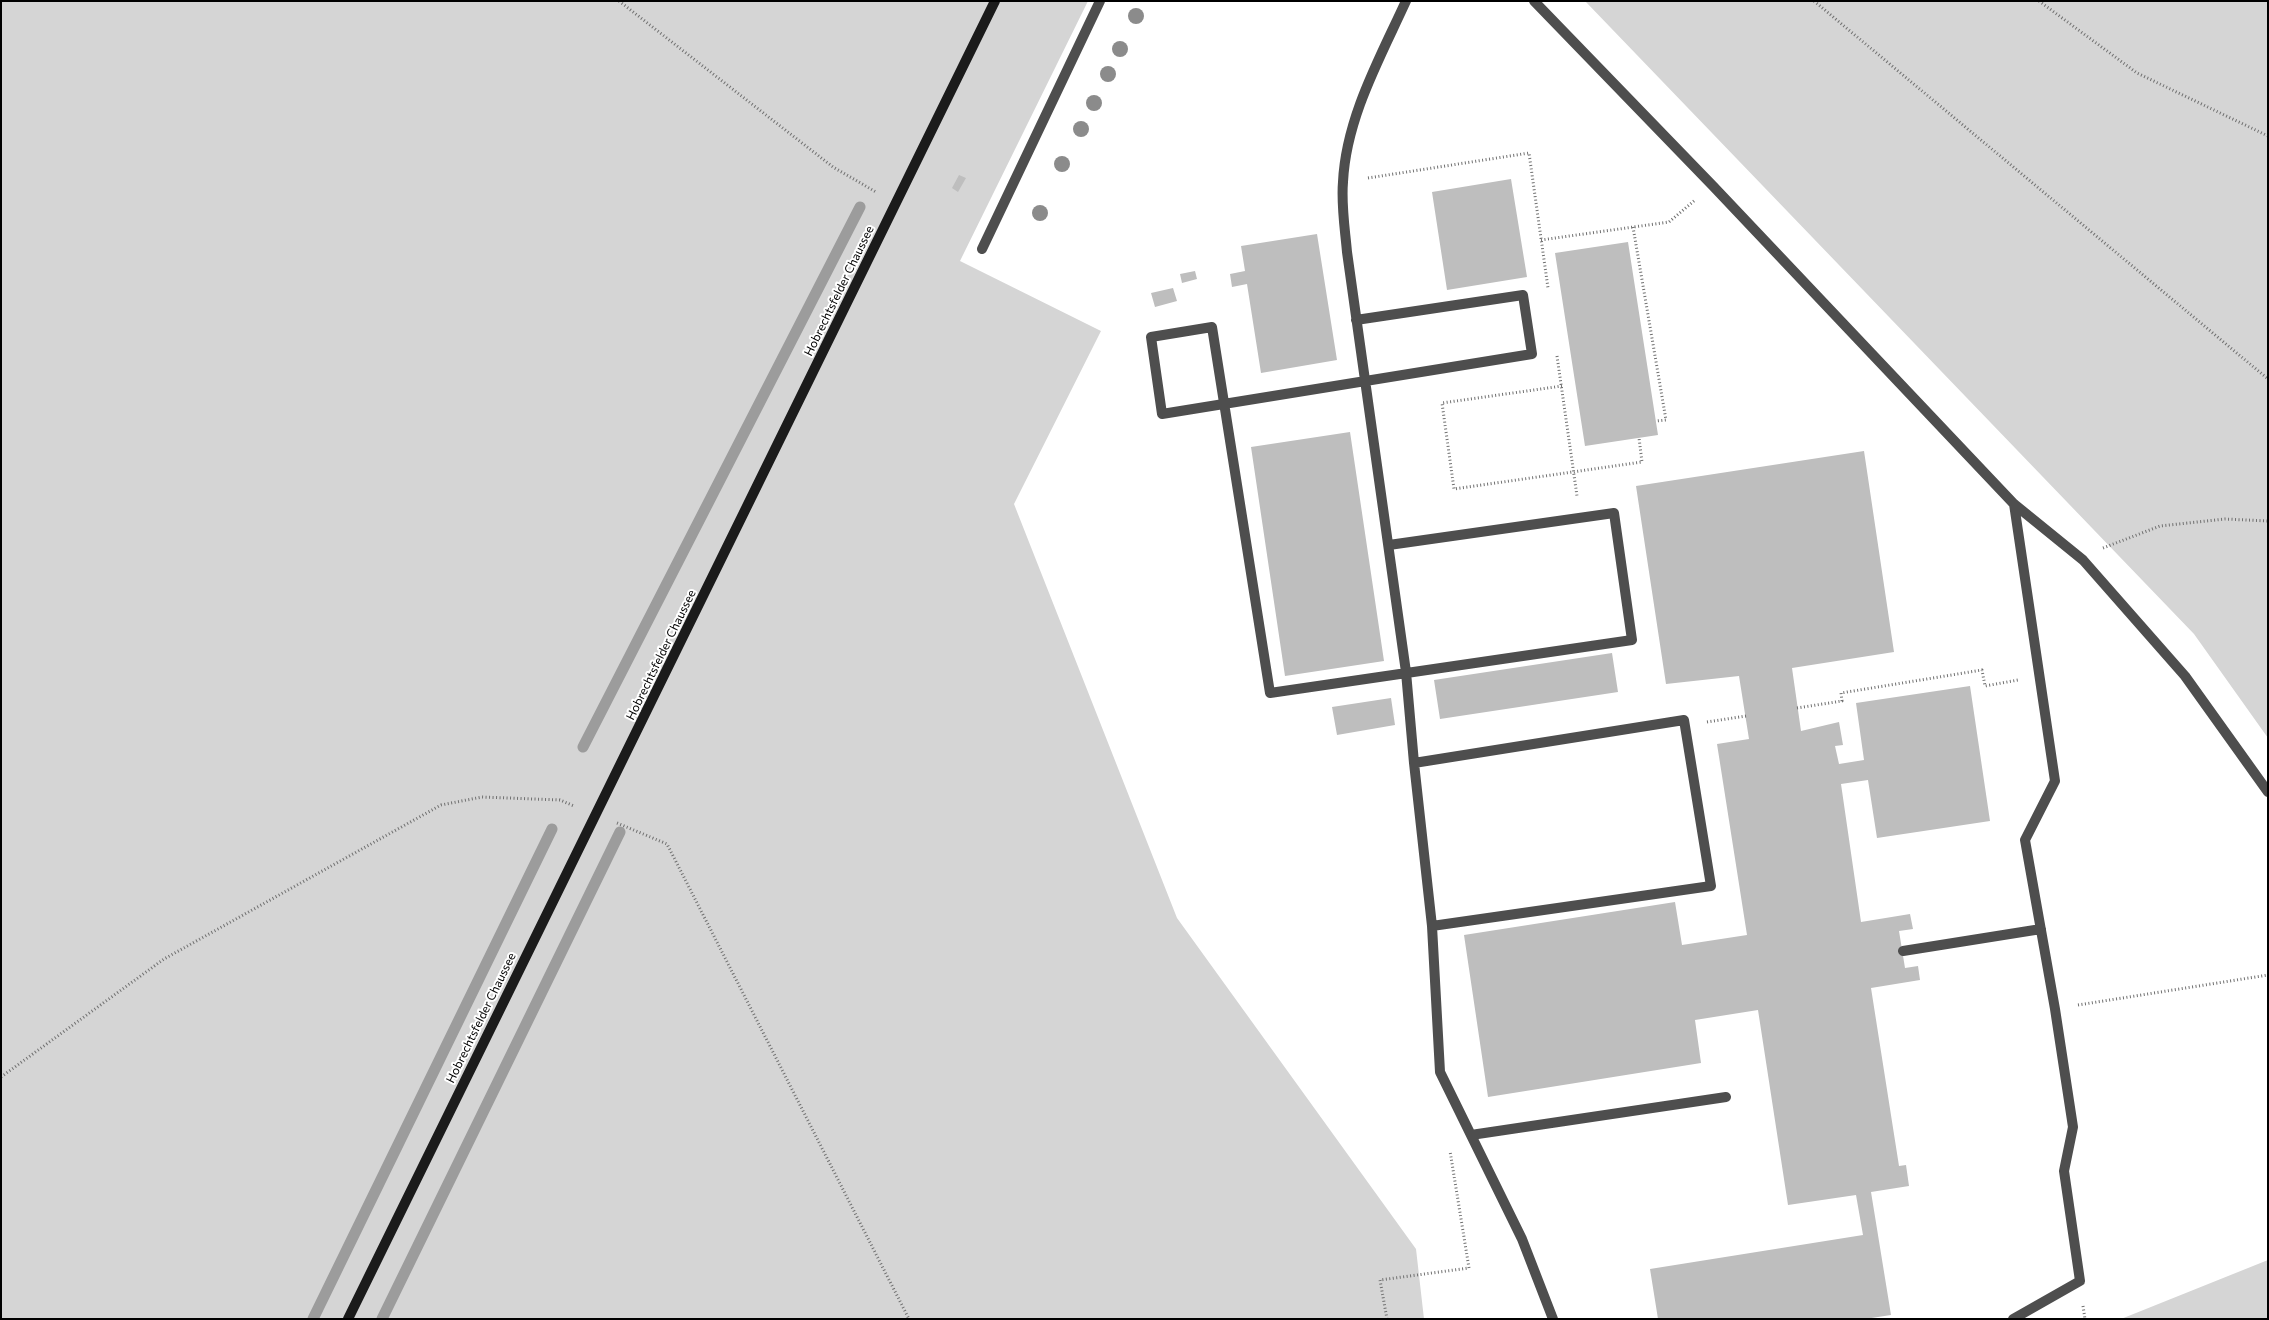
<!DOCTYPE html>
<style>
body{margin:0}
#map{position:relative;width:2269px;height:1320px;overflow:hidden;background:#fff;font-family:Commissioner,sans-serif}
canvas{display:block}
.frame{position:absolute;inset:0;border:2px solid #000;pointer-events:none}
</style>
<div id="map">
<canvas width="2269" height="1320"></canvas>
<div class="frame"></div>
</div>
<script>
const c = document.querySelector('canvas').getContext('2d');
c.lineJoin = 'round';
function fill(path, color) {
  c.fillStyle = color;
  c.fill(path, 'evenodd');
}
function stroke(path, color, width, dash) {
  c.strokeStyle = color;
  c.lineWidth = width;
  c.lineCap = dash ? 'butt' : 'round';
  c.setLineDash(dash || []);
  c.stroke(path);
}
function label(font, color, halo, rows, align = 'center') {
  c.font = font + ' Commissioner,sans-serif';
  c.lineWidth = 4;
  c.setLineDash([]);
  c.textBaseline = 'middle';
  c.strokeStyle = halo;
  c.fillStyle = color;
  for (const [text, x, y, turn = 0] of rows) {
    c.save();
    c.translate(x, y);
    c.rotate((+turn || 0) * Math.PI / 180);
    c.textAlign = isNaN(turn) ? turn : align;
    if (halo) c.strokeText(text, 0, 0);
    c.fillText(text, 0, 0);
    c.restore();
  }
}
const green = new Path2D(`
 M 1,1 L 1088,1 L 960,261 L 1101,331 L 1014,504 L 1177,918 L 1416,1249 L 1424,1319 L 1,1319 Z
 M 1585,1 L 2268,1 L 2268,738 L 2194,634 Z
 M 2268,1260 L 2268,1319 L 2121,1319 Z`);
const stream = new Path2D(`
 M 583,747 L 860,207
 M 313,1319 L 552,829
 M 382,1319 L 620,832`);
const building = new Path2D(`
 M 959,175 L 966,178 L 958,192 L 952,188 Z
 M 1511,179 L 1527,277 L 1447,290 L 1432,192 Z
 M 1317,234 L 1337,360 L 1261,373 L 1247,284 L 1232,287 L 1230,274 L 1245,271 L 1241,246 Z
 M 1628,242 L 1658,435 L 1585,446 L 1555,253 Z
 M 1195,271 L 1197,279 L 1182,283 L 1180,274 Z
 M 1173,288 L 1177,301 L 1155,307 L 1151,293 Z
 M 1350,432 L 1384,661 L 1285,676 L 1251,447 Z
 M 1864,451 L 1894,652 L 1792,668 L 1801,731 L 1839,722 L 1843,745 L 1835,746 L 1839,764 L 1864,760 L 1856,703 L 1970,686 L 1990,821 L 1877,838 L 1868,780 L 1841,784 L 1861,922 L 1910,914 L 1913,929 L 1899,931 L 1905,968 L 1918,966 L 1920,980 L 1871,988 L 1899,1166 L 1906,1165 L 1909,1186 L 1871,1192 L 1891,1315 L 1865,1319 L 1658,1319 L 1650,1269 L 1863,1235 L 1856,1195 L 1788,1205 L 1758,1010 L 1695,1020 L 1701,1063 L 1488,1097 L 1464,935 L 1675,902 L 1682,945 L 1747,935 L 1717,744 L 1749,739 L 1739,676 L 1666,684 L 1636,486 Z
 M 1612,653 L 1618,692 L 1440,719 L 1434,680 Z
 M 1391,698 L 1395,725 L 1337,735 L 1332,707 Z`);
const path = new Path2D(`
 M 619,1 L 833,167 L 876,192
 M 1814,1 L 2268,379
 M 2039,1 L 2137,73 L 2268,136
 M 1368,178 L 1529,153 L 1548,288
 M 1633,227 L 1666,420 L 1656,421
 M 1541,240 L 1669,222 L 1695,200
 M 1557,356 L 1577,496
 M 1562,386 L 1442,403 L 1454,489 L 1642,462 L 1639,438
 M 2103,548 L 2160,526 L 2225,519 L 2268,521
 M 1797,708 L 1842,701 L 1841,693 L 1982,670 L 1985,686 L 2018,680
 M 1707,722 L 1746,716
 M 617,823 L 667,844 L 909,1319
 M 2078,1005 L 2268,975
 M 1,1077 L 164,959 L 441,805 L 482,797 L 560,800 L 574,806
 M 2083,1306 L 2085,1319
 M 1387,1319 L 1380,1280 L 1469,1268 L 1450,1151`);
const lane = new Path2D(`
 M 1406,1 C 1380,58 1346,118 1343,182 C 1341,205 1345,229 1347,252 L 1406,672 L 1414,763 L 1432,926 L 1440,1072 L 1522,1239 L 1553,1319
 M 1534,1 L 1713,186 L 2014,504 L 2083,560 L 2185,676 L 2268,792
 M 982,249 L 1100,1
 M 1356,320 L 1523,295 L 1532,354 C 1409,374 1285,394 1162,414 L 1151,337 L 1212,327 L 1270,693 L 1632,640 L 1614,513 L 1389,545
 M 1414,763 L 1684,720 L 1711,886 L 1432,926
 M 1903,951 L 2041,929
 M 1471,1135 L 1726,1097
 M 2013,1319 L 2080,1281 L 2064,1171 L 2073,1127 L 2055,1009 L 2025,840 L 2055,781 L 2014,504`);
const secondary = new Path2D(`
 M 348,1319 L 995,1`);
const trees = [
 [1136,16],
 [1120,49],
 [1108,74],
 [1094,103],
 [1081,129],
 [1062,164],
 [1040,213]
];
const streetNames = [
 ["Hobrechtsfelder Chaussee",839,291,-64],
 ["Hobrechtsfelder Chaussee",661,655,-64],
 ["Hobrechtsfelder Chaussee",481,1018,-64]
];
fill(green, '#d5d5d5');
stroke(stream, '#9c9c9c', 11);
fill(building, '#bebebe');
stroke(path, '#707070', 3, [1, 2.5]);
stroke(lane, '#4e4e4e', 10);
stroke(secondary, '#1b1b1b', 10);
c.fillStyle = '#8b8b8b';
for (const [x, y] of trees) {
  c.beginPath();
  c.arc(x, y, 8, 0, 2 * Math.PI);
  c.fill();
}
label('12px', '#000', '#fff', streetNames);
</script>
